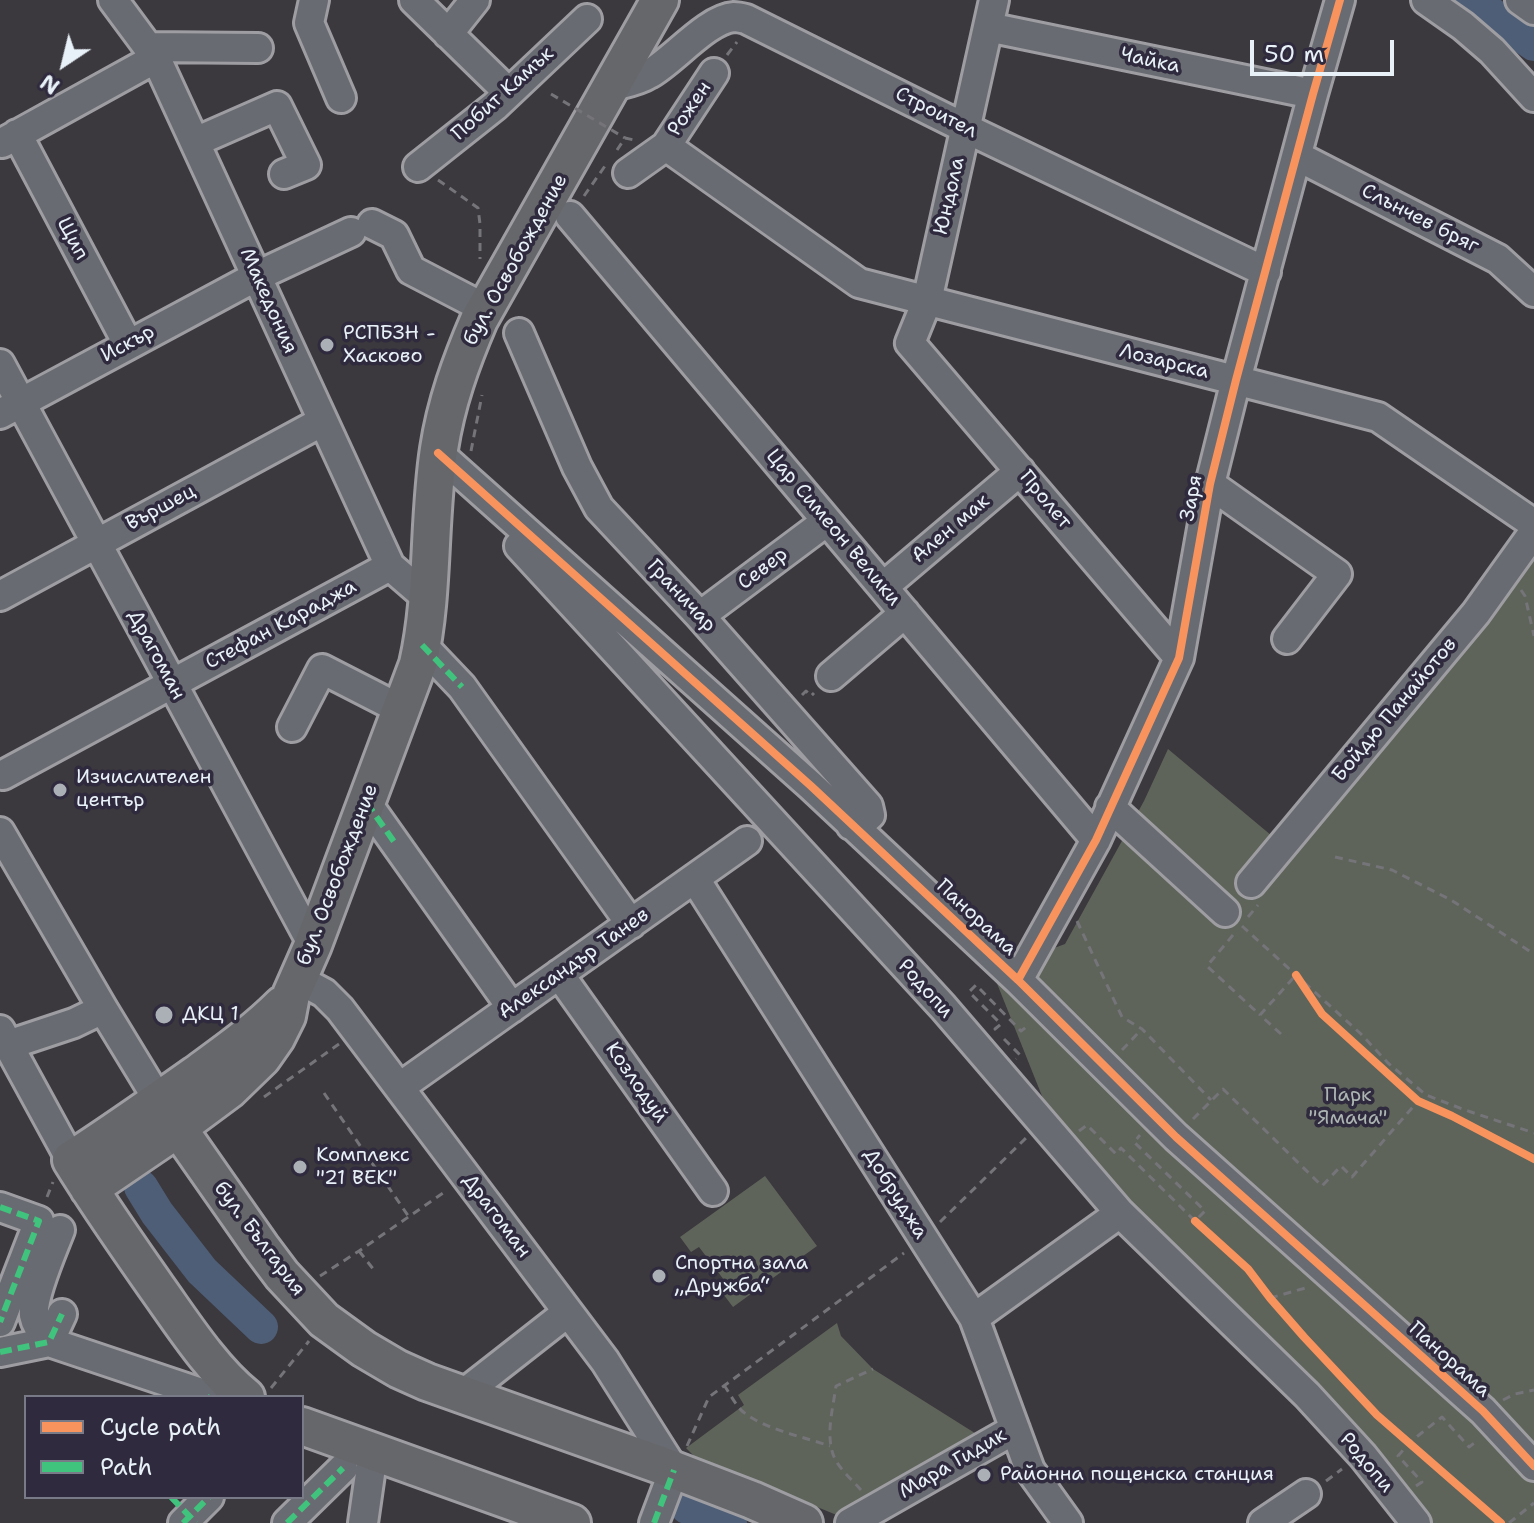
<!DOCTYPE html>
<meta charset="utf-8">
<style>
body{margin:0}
#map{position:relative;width:1534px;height:1523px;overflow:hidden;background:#3b383e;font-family:"Shantell Sans",sans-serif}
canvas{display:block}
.legend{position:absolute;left:24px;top:1395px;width:280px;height:104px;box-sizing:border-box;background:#2f2a3d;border:2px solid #797a88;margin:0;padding:10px 14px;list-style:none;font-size:24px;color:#e8f1f8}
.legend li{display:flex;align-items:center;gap:16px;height:40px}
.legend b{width:40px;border:2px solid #797a88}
.north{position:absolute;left:24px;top:24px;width:80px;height:80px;-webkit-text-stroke:6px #2f2a3d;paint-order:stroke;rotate:215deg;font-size:22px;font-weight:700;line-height:32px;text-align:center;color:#e8f1f8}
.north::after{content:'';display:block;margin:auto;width:28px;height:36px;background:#e8f1f8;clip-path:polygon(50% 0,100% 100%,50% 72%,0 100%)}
.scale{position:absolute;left:1250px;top:40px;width:144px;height:36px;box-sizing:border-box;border:4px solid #e8f1f8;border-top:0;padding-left:10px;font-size:24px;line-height:28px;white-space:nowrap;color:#e8f1f8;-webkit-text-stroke:6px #2f2a3d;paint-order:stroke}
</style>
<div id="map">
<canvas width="1534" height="1523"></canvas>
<ul class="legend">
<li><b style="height:10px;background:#f8935d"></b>Cycle path</li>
<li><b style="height:10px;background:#40c37c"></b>Path</li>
</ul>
<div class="north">N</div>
<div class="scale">50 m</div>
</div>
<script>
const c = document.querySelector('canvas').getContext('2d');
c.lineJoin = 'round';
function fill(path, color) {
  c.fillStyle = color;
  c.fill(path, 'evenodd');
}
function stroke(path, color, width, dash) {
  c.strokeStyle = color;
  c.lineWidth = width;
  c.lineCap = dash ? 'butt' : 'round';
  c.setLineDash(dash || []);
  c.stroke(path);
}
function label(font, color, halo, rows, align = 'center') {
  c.font = font + ' "Shantell Sans",sans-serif';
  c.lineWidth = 7;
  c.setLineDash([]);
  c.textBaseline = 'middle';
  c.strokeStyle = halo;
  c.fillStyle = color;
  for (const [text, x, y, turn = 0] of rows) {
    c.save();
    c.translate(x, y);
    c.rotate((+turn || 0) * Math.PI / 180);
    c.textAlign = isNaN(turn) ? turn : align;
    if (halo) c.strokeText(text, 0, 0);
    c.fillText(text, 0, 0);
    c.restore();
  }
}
const green = new Path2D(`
 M 1534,559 L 1534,1523 L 1413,1523 L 1060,1141 L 992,971 L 1065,944 L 1144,801 L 1168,749 L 1290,851 L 1516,584 Z
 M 765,1176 L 817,1246 L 733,1307 L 717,1286 L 724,1280 L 699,1247 L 691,1252 L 680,1237 Z
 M 837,1323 L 841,1336 L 873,1369 L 978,1435 L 839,1516 L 759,1483 L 699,1461 L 686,1448 L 744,1405 L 738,1395 Z`);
const river = new Path2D(`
 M 1471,0 L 1534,44
 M 141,1187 L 157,1213 L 202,1271 L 261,1327
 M 687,1507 L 730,1523`);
const path = new Path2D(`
 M 727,55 L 737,42
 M 617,150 L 625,138 L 634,140
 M 438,180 L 478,208 L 480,224 L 480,259
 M 584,196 L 605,166
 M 471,451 L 482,395
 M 1521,590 L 1525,596 L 1534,636
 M 802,695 L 806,691 L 811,696 L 814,693
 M 1335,857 L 1392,870 L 1451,900 L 1534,954
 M 1248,917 L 1258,905
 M 1077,921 L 1122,1017 L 1142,1029 L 1211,1100
 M 1242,926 L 1361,1034 L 1388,1063 L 1426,1095 L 1465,1110 L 1534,1133
 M 1233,935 L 1207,966 L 1260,1015
 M 996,1030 L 995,1029 L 1001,1024 L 969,992 L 976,985 L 1021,1031 L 1029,1025
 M 1281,1034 L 1260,1015 L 1296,975
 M 1004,1039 L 1020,1055 L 1016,1059
 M 1122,1050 L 1142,1029
 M 324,1093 L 409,1217
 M 264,1097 L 339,1044
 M 1193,1119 L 1223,1089 L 1322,1186 L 1341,1166 L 1352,1177 L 1418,1101
 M 1079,1131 L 1087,1125 L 1116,1154 L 1121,1148 L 1195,1221 L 1205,1211 L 1134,1142 L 1140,1135
 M 47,1197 L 53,1182
 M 940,1222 L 1026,1138
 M 359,1251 L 374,1270
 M 320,1276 L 359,1251 L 446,1191
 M 1270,1298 L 1309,1287
 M 724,1385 C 730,1394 735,1404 742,1411 C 763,1429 804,1437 830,1446
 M 271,1388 L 309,1341
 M 1503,1400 L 1515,1394 L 1534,1390
 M 687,1446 L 709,1397 L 904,1253
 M 1326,1481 L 1342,1469
 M 1416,1486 L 1422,1482 L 1398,1456 L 1410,1442 L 1442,1417 L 1469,1447 L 1477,1441
 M 861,1490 C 853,1481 842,1471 836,1461 C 824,1439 833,1409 836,1386 L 873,1369
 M 1509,1523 L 1534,1503`);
const minor = new Path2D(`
 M 113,0 L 156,58 L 390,566 L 427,598
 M 314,0 L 309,23 L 341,98
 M 414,0 L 508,92
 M 994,0 L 927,301 L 910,343 L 1179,658
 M 1426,0 L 1463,26 L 1492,51 L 1534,97
 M 1520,0 L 1534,10
 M 988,27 L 1313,94
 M 448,34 L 475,0
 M 148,47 L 258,48
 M 613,86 C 625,83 638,81 649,74 C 673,61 707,19 734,17 C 738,17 742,18 746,19 L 965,128 L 1266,272
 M 17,134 L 128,344
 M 195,142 L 277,106 L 306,165 L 284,174
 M 2,143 L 156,58
 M 666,146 L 859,283 L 1378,417 L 1534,524
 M 1297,156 L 1498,259 L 1534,292
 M 418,167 L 495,106 L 587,19
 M 628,173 L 666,146 L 714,73
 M 570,216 L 1096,840
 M 372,224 L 394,235 L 411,270 L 486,309
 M 519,333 L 577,467 L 599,508 L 700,616 L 868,806 L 870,815 L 858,826 L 851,825
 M 0,364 L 313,945
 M 0,414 L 257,276 L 351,232
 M 438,453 L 811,786 L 1018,980 L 1176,1137 L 1483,1411 L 1534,1466
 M 1210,484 L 1337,574 L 1287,639
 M 519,546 L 943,1007 L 1120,1213 L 1307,1395 L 1363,1456 L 1416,1523
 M 883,587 L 1020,471
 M 0,596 L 323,421
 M 700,616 L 827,521
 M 422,645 L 462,687 L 631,924
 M 831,676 L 905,613
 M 292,727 L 322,669 L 400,709
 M 3,775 L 390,566
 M 366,802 L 512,1008
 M 1110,807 L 1225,912
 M 0,832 L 103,1009 L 159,1101
 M 695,879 L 974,1318 L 1030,1470 L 1068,1523
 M 1251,883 L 1476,613 L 1534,532
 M 559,974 L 713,1191
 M 298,979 L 324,993 L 340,1009 L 605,1361 L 674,1470 L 654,1523
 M 1018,980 L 1096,840 L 1179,658 L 1210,484 L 1236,380 L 1313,94 L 1340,0
 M 0,1030 L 71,1160
 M 8,1045 L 74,1023 L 103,1009
 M 400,1087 L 747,841
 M 0,1207 L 39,1221 L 0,1322
 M 60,1230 C 52,1251 32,1295 34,1315 C 36,1326 43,1334 49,1342 L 213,1397
 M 974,1318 L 1120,1213
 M 0,1352 L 49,1342 L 62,1314
 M 462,1395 L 568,1312
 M 183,1523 L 209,1497
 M 287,1523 L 343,1468
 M 363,1523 L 373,1453
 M 850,1523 L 1015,1429
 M 1263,1523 L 1306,1494`);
const major = new Path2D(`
 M 159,1101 L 261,1247 L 282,1275 L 324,1320 L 364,1349 L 398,1369 L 427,1382 L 674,1470 L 752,1500 L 804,1523
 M 89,1189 L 167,1136 L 229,1090 L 262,1058 L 276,1038 L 287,1016 L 291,995 L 313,945 L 418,664 C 434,594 428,520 439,449 C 446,403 461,362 479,320 L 660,0
 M 246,1397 C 212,1370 182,1323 157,1288 C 127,1245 98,1204 71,1160 C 113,1133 154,1104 195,1075 C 225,1053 255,1032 282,1005
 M 302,1426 L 572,1523`);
const pathBridge = new Path2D(`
 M 551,94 L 625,138`);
const quiet = new Path2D(`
 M 422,645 L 462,687
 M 366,802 L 395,843
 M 0,1207 L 39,1221 L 0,1322
 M 0,1352 L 49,1342 L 62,1314
 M 210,1397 L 211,1396
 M 171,1497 L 196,1523
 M 183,1523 L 209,1497
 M 287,1523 L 343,1468
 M 654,1523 L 674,1470`);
const cycleway = new Path2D(`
 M 438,453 L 811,786 L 1018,980 L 1176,1137 L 1483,1411 L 1534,1466
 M 1296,975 L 1322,1014 L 1418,1101 L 1452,1116 L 1534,1159
 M 1018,980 L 1096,840 L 1179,658 L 1210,484 L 1236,380 L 1313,94 L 1340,0
 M 1195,1221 L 1248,1269 L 1270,1298 L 1304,1337 L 1377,1415 L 1501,1523`);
const markers = [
 [327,345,8,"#abb0b7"],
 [60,790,8,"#abb0b7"],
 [164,1015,10,"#abb0b7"],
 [300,1167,8,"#abb0b7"],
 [659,1276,8,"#abb0b7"],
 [984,1475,8,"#abb0b7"]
];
const streetNames = [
 ["Чайка",1150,61,12],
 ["Побит Камък",503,94,-42],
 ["Рожен",690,109,-56],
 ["Строител",936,113,27],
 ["Юндола",950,196,-77],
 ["Слънчев бряг",1420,219,27],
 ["Щип",72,239,62],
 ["бул. Освобождение",516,260,-61],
 ["Македония",268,301,66],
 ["Искър",128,344,-28],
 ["Лозарска",1164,362,14],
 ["Заря",1192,498,-79],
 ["Пролет",1045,500,50],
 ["Вършец",161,508,-28],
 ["Цар Симеон Велики",833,528,50],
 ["Ален мак",951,529,-40],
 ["Север",763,569,-37],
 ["Граничар",681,596,47],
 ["Стефан Караджа",281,625,-28],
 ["Драгоман",156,655,62],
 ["Бойдю Панайотов",1395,710,-50],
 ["бул. Освобождение",338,875,-69],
 ["Панорама",976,918,43],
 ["Александър Танев",574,964,-35],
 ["Родопи",925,989,48],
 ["Козлодуй",636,1083,55],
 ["Добруджа",895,1194,58],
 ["Драгоман",496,1216,53],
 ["бул. България",259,1239,53],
 ["Панорама",1449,1360,42],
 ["Родопи",1366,1463,50],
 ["Мара Гидик",953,1464,-30]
];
const poiNames = [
 ["РСПБЗН -",343,334],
 ["Хасково",343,357],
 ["Изчислителен",76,778],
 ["център",76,801],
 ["ДКЦ 1",182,1015],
 ["Комплекс",316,1156],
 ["\"21 ВЕК\"",316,1179],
 ["Спортна зала",675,1264],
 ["„Дружба“",675,1287],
 ["Районна пощенска станция",1000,1475]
];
const parkNames = [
 ["Парк",1348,1096],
 ["\"Ямача\"",1348,1119]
];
fill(green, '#5e645a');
stroke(river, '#4e5e76', 34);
stroke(minor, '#9d9da2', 34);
stroke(major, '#9d9da2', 42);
stroke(path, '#747479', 3, [8, 6]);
stroke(minor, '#696b72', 28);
stroke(major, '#66676a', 36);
stroke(pathBridge, '#747479', 3, [8, 6]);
stroke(quiet, '#40c37c', 6, [12, 6]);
stroke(cycleway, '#f8935d', 8);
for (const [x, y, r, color] of markers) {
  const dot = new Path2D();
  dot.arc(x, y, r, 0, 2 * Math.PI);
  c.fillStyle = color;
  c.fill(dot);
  stroke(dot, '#2f2a3d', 3);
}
label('20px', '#e8f1f8', '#2f2a3d', streetNames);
label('20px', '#e8f1f8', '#2f2a3d', poiNames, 'left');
label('20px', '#adb5b3', '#2f2a3d', parkNames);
</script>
